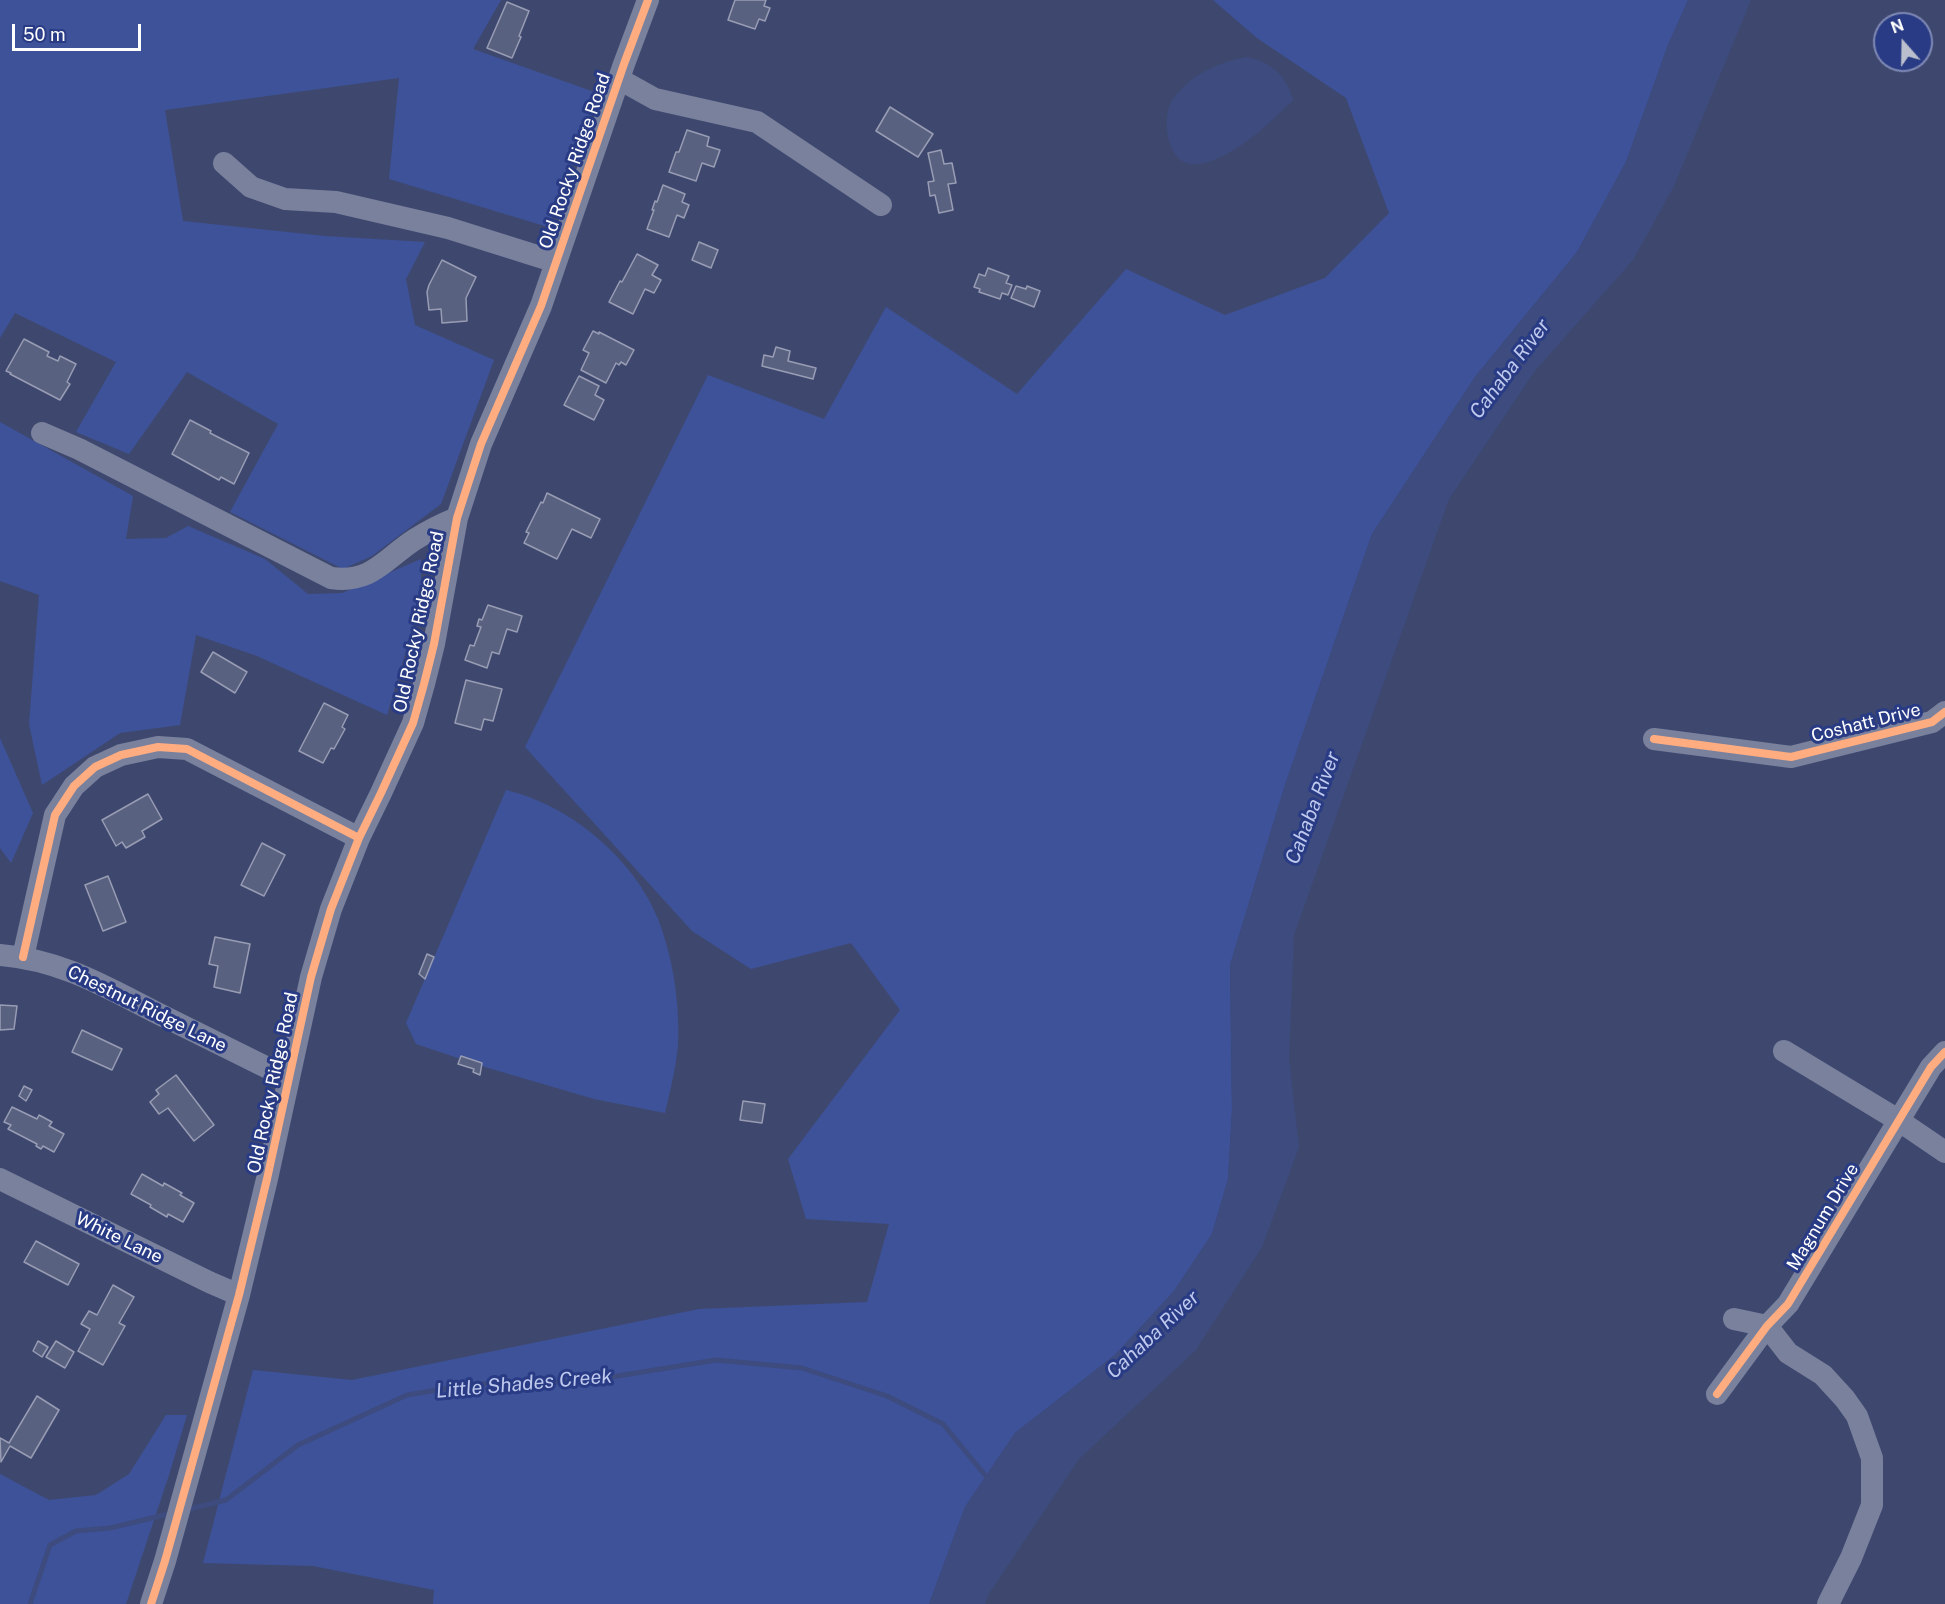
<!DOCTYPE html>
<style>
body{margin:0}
#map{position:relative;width:1945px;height:1604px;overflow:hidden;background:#3e486f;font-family:"Public Sans",sans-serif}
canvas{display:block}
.north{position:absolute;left:1873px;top:12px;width:60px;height:60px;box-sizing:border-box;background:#293b84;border:2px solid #7f89b5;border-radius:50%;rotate:340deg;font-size:16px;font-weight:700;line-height:24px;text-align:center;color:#fff}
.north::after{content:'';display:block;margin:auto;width:21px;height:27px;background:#bbbfcd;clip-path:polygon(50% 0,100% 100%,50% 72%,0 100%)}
.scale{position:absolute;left:12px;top:24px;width:129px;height:27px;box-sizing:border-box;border:3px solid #fff;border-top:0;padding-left:8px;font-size:18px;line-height:21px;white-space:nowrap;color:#fff;-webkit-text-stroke:4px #293b84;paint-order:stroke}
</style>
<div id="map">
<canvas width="1945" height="1604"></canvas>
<div class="north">N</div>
<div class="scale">50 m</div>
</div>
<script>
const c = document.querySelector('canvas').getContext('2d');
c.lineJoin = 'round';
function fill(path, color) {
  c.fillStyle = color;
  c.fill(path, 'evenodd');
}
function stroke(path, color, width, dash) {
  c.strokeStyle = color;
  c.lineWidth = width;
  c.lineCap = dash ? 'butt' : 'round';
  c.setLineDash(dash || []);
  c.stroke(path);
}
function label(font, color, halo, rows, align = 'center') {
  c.font = font + ' "Public Sans",sans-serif';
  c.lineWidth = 6;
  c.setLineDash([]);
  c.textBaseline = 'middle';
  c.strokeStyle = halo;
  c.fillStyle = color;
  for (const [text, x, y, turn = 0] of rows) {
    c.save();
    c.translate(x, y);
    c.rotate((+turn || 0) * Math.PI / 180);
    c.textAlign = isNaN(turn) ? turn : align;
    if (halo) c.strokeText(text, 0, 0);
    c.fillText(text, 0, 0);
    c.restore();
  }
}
const green = new Path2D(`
 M 0,0 L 501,0 L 473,49 L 600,94 L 548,227 L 389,179 L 399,78 L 165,110 L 183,221 L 325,236 L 425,242 L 406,279 L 415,325 L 494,360 L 441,504 L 372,556 L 343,569 L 230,512 L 278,424 L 187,372 L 129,454 L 76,432 L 116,362 L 15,313 L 0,338 Z
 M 1213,0 L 1688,0 L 1668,45 L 1626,162 L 1577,252 L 1475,377 L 1372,534 L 1285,785 L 1230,965 L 1232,1110 L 1228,1179 L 1212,1234 L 1174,1291 L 1115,1355 L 1015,1433 L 965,1507 L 929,1604 L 433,1604 L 434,1590 L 313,1566 L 203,1563 L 253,1370 L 352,1380 L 699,1309 L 867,1302 L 889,1224 L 806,1219 L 788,1159 L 900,1010 L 851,943 L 751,969 L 692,931 L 525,747 L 708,375 L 824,419 L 886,307 L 1017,394 L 1126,269 L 1225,315 L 1325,278 L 1389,213 L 1346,98 L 1257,38 Z
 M 0,422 L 133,496 L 126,539 L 166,538 L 188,526 L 265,559 L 308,594 L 342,593 L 421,559 L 421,600 L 387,715 L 257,656 L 196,635 L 180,725 L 120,733 L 42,785 L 29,724 L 39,595 L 0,581 Z
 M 0,738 L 33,813 L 11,863 L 0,848 Z
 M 506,790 C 569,805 633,857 658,919 C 673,957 680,1004 678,1045 C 676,1068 670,1091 665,1113 L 594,1099 L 485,1067 L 416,1044 L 406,1023 Z
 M 166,1415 L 187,1415 L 169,1475 L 126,1604 L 0,1604 L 0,1474 L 49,1500 L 96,1495 L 129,1474 Z`);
const water = new Path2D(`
 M 1688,0 L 1751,0 L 1674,186 L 1633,260 L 1534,372 L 1449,499 L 1294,935 L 1289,1059 L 1299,1147 L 1262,1247 L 1196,1350 L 1079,1459 L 988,1595 L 985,1604 L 929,1604 L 965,1507 L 1015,1433 L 1115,1355 L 1174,1291 L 1212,1234 L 1228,1179 L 1232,1110 L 1230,965 L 1285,785 L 1372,534 L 1475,377 L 1577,252 L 1626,162 L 1668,45 Z
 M 1248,57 C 1272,63 1286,75 1293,100 C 1271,122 1225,167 1191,164 C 1166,162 1161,115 1173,99 C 1190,75 1220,61 1248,57 Z`);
const stream = new Path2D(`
 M 185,1510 L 226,1500 L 298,1445 L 407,1395 L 473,1384 L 587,1381 L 716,1360 L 802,1368 L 887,1396 L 943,1424 L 989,1480
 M 30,1604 L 50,1545 L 76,1531 L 110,1528 L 173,1513`);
const building = new Path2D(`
 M 735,0 L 766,0 L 764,6 L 770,8 L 765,21 L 759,19 L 755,29 L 728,20 Z
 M 507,2 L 529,11 L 519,36 L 521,37 L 512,58 L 487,48 Z
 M 890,107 L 933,134 L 918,157 L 876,131 Z
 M 687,130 L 709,137 L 707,146 L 720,150 L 714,167 L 702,163 L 696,181 L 669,172 L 676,152 L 679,152 Z
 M 941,150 L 944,164 L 952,163 L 956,183 L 948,184 L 953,210 L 939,213 L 935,195 L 930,196 L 928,182 L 934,181 L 928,153 Z
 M 663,185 L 685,194 L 682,202 L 689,205 L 684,218 L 677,215 L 669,237 L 647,229 L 654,210 L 652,210 L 655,201 L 657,202 Z
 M 699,242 L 718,250 L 711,268 L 692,260 Z
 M 637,254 L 658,265 L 652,275 L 661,280 L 654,293 L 645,289 L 633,314 L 609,302 L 620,281 L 622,282 Z
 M 442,260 L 476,277 L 466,298 L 467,321 L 442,323 L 441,309 L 429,310 L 427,292 L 429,285 Z
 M 988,268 L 1009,276 L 1006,283 L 1012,285 L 1008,295 L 1002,293 L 1000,299 L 979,292 L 980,289 L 974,287 L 979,274 L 985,276 Z
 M 1016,286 L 1026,289 L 1027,286 L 1040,291 L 1034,307 L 1011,298 Z
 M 593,331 L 599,334 L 599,332 L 634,350 L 626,365 L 621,362 L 619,365 L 616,363 L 606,383 L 581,370 L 589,353 L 583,350 Z
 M 24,339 L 49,352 L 47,356 L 58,361 L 60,356 L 76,364 L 67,382 L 70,384 L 60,400 L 10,374 L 11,373 L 6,371 Z
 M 776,347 L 790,351 L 788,361 L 816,368 L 813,379 L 762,366 L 764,355 L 773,357 Z
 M 579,376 L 599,386 L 595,395 L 604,400 L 594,420 L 564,405 Z
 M 190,420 L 211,431 L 210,433 L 249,453 L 234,484 L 221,477 L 219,480 L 172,454 Z
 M 547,493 L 600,519 L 591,538 L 572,529 L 557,559 L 524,543 L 529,533 L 526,532 L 541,502 L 543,503 Z
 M 488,605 L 522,616 L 517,632 L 507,629 L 499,654 L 492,652 L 487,668 L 465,660 L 470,645 L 474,646 L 481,627 L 477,626 L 479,619 L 482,620 Z
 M 213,652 L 247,672 L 235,693 L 201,672 Z
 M 466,680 L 502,689 L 493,721 L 484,719 L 481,730 L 455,723 Z
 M 324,703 L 348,715 L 342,727 L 345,729 L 334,749 L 331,748 L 323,763 L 299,751 Z
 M 148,794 L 162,819 L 142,831 L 145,837 L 126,848 L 122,842 L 116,846 L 102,820 Z
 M 262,843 L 285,855 L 264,896 L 241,885 Z
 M 108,876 L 126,922 L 103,931 L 85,885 Z
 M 215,937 L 250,944 L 240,993 L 214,987 L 218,966 L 209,964 Z
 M 427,954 L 434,957 L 425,979 L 419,974 Z
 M 0,1005 L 17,1006 L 14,1029 L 0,1030 Z
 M 82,1030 L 122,1049 L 112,1070 L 72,1052 Z
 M 461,1056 L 482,1063 L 480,1075 L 473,1072 L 474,1069 L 458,1064 Z
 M 176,1075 L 214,1125 L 194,1141 L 168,1108 L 159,1114 L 150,1102 L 159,1094 L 156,1090 Z
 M 24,1086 L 32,1090 L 26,1101 L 19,1096 Z
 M 743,1101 L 765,1104 L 762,1123 L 740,1120 Z
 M 12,1107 L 37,1119 L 39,1115 L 52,1122 L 49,1126 L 64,1134 L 54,1152 L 43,1146 L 41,1149 L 36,1146 L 37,1144 L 8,1129 L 11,1125 L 4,1122 Z
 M 142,1174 L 163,1186 L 164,1183 L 182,1193 L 180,1195 L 194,1203 L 183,1222 L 168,1214 L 167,1217 L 150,1207 L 151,1205 L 131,1194 Z
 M 36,1241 L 79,1264 L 68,1285 L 24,1262 Z
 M 113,1285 L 134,1297 L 119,1323 L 125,1326 L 103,1365 L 78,1351 L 90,1329 L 81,1324 L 89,1311 L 97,1315 Z
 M 38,1341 L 48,1347 L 42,1357 L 33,1351 Z
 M 56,1341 L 74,1352 L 65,1368 L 46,1357 Z
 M 37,1396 L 59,1410 L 31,1458 L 10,1446 L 1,1462 L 0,1438 L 9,1443 Z`);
const minor = new Path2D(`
 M 619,79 L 655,99 L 757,122 L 881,205
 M 224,163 L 251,187 L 285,199 L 336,202 L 448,228 L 556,262
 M 42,433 L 79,449 L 331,578 C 371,584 385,559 414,540 C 428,531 442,524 457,518
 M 1654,739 L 1791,757 L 1932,722 L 1945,712
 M 0,955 C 61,960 104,986 157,1013 C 201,1035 244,1056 288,1078
 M 23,957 L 55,815 L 74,786 L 95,767 L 121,755 L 158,747 L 187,749 L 359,838
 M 1784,1051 L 1898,1120 L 1945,1152
 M 0,1179 L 209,1282 L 239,1295
 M 1734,1319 L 1767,1326 L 1788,1353 L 1823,1375 L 1845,1399 L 1857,1416 L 1872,1458 L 1872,1505 L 1851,1558 L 1828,1604
 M 1717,1394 L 1767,1326 L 1788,1304 L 1931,1067 L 1945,1052
 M 151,1604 L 165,1561 L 239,1295 L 267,1179 L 311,977 L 331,909 L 359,838 L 381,793 L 413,723 L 424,684 L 434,644 L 457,518 L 481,444 L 541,306 L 624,64 L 648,0`);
const cycleway = new Path2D(`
 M 1654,739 L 1791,757 L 1932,722 L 1945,712
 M 23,957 L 55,815 L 74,786 L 95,767 L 121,755 L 158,747 L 187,749 L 359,838
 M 1717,1394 L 1767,1326 L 1788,1304 L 1931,1067 L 1945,1052
 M 151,1604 L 165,1561 L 239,1295 L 267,1179 L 311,977 L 331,909 L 359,838 L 381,793 L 413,723 L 424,684 L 434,644 L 457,518 L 481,444 L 541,306 L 624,64 L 648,0`);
const streetNames = [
 ["Old Rocky Ridge Road",575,161,-71],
 ["Old Rocky Ridge Road",419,622,-78],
 ["Coshatt Drive",1866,723,-14],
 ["Chestnut Ridge Lane",147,1009,26],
 ["Old Rocky Ridge Road",273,1083,-78],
 ["Magnum Drive",1823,1217,-59],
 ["White Lane",119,1238,26]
];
const waterNames = [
 ["Cahaba River",1510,369,-53],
 ["Cahaba River",1313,808,-69],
 ["Cahaba River",1153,1335,-43],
 ["Little Shades Creek",524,1384,-5]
];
fill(green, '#3e5299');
fill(water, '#3d4b7e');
stroke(stream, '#3d4b7e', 5);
fill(building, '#596180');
stroke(building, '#989db4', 1.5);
stroke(minor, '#7a819d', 22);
stroke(cycleway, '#ffac80', 8);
label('18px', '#fff', '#293b84', streetNames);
label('italic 20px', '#bfc9ee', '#293b84', waterNames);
</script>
